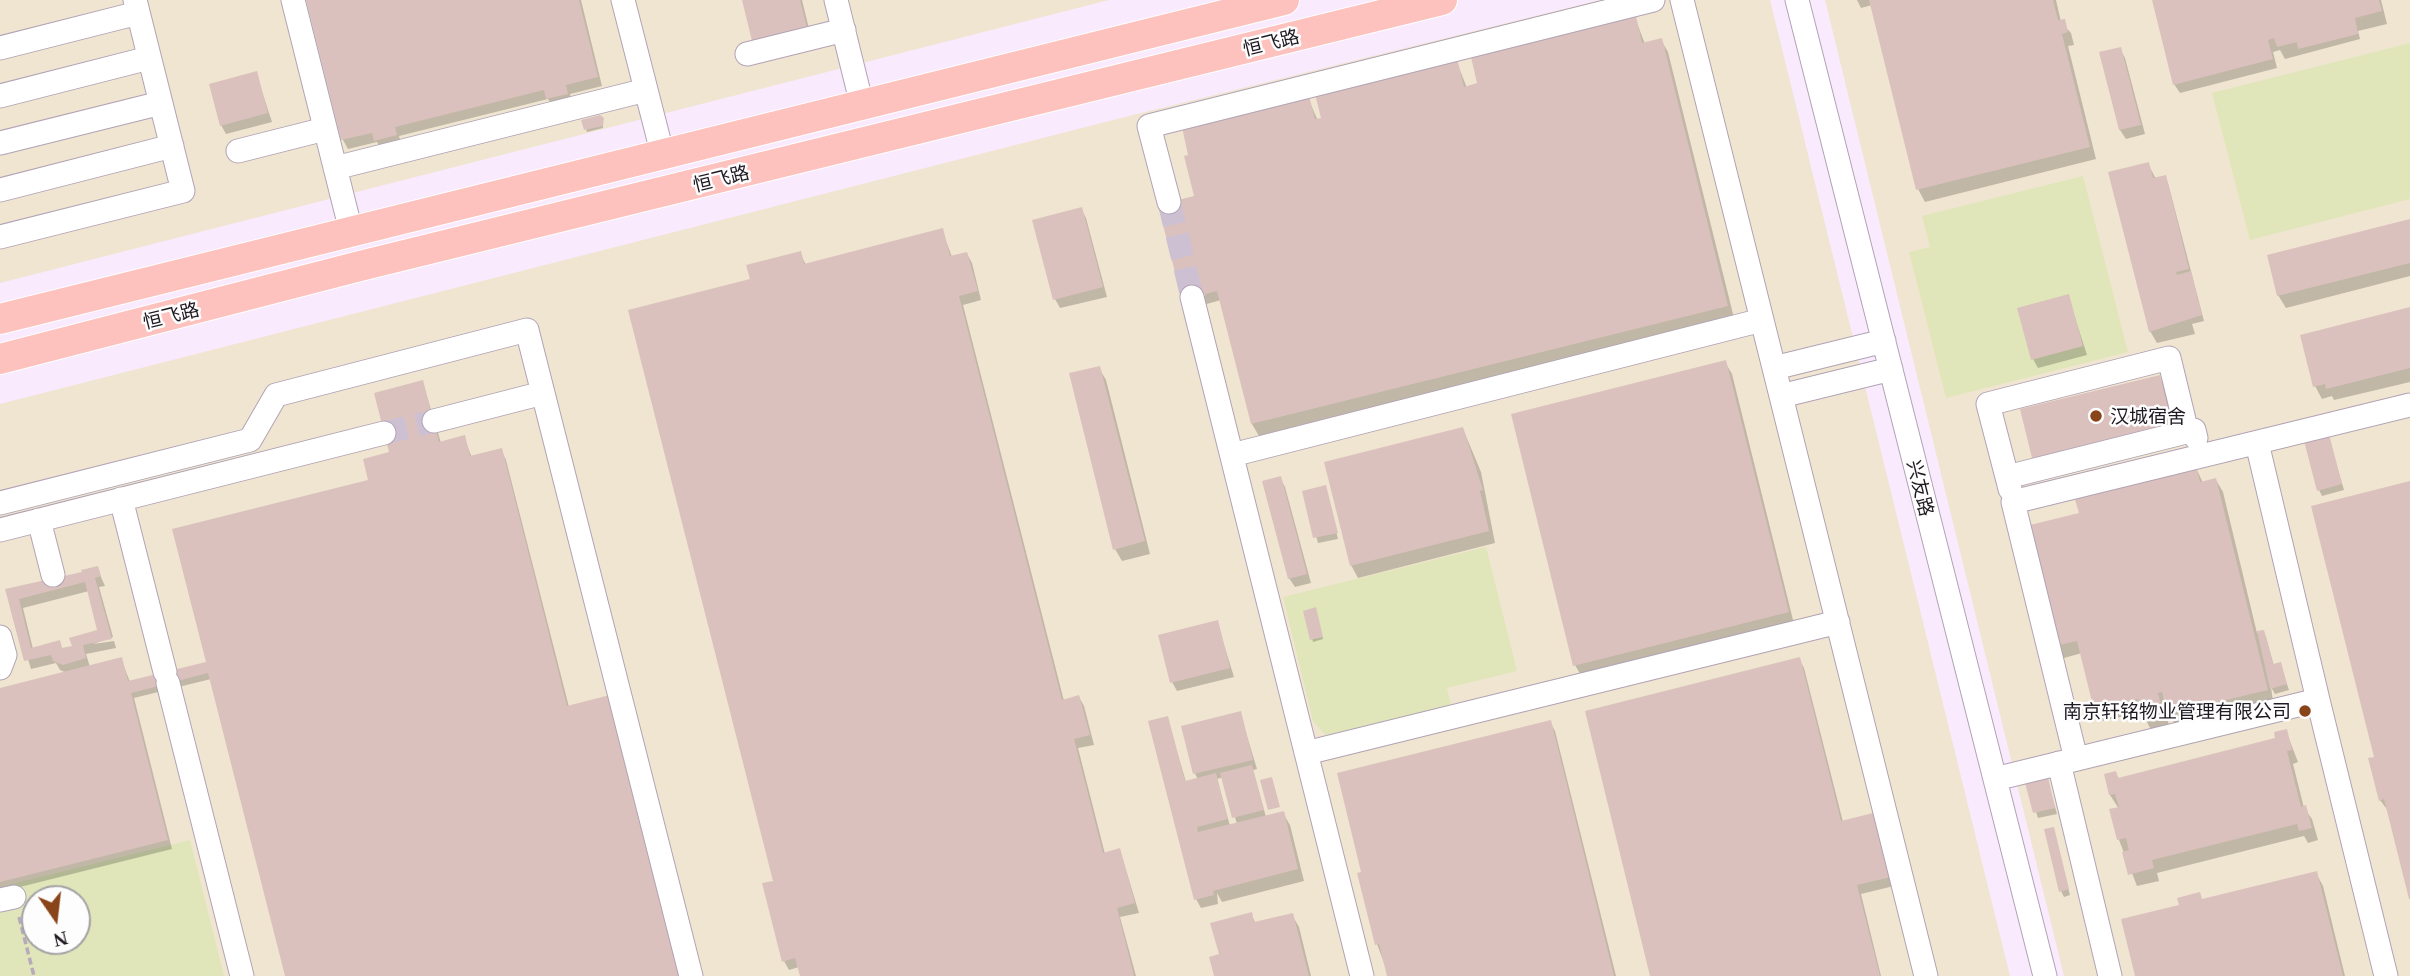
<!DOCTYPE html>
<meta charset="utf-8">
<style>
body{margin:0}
#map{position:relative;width:2410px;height:976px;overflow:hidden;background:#f9eafe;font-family:Georgia,serif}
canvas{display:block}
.north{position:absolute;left:21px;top:885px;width:70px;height:70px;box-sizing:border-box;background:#fdfdfd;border:2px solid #a4a2a5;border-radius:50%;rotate:166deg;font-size:19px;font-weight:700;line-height:28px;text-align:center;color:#1f1a21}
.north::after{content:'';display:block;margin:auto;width:24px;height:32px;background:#89441a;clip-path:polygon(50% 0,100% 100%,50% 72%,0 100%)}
</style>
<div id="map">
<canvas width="2410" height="976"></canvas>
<div class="north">N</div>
</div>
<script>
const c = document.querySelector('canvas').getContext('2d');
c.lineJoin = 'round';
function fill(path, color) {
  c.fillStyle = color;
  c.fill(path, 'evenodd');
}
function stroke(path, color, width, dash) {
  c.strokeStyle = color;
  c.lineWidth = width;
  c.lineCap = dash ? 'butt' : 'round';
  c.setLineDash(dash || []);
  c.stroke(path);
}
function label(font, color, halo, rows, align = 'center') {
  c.font = font + ' Georgia,"Noto Sans SC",serif';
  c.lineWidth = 5;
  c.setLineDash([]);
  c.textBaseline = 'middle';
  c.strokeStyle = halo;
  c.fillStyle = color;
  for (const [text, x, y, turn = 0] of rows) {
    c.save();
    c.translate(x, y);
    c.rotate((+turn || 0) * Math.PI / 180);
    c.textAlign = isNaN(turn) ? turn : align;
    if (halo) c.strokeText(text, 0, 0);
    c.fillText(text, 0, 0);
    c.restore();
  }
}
const industrial = new Path2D(`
 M 0,0 L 1109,0 L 0,283 Z
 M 1600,0 L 1770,0 L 2010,976 L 0,976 L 0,404 L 1129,116 ZM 35,899 L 77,899 L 77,941 L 35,941 Z
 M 1825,0 L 2410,0 L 2410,976 L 2064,976 Z`);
const green = new Path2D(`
 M 2410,43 L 2410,199 L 2250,240 L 2212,93 Z
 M 2083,176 L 2128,352 L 1946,398 L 1909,252 L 1930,247 L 1922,216 Z
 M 1486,547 L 1517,671 L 1447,688 L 1451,706 L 1328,738 L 1313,721 L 1283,597 Z
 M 190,840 L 224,976 L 0,976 L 0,887 ZM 35,899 L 77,899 L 77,941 L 35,941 Z`);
const shadow = new Path2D(`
 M 308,0 L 581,0 L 602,86 L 570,94 L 572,103 L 553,107 L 548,99 L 399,136 L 401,144 L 381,149 L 377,142 L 348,149 L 343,140 Z
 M 743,0 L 802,0 L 812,41 Z
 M 1857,0 L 2056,0 L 2061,22 L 2071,33 L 2074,45 L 2068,46 L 2096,159 L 1925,202 L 1918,189 L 1872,5 L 1861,8 Z
 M 2153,0 L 2381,0 L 2387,24 L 2358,31 L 2360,39 L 2285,59 L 2280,50 L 2273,52 L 2277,68 L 2180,93 L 2174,84 Z
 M 1635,18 L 1645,44 L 1661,40 L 1668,52 L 1734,318 L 1259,436 L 1252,424 L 1221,300 L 1203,305 L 1184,301 L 1205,296 L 1196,197 L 1308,98 L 1318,121 L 1456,60 L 1467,88 Z
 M 2120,49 L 2125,58 L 2145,134 L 2126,139 L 2120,130 L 2101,54 Z
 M 256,73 L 272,122 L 226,134 L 221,125 Z
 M 603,119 L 603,128 L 587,132 L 586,130 Z
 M 2148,164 L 2156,179 L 2165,177 L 2168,183 L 2204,321 L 2192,324 L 2195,334 L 2157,343 L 2150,331 Z
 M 1081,209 L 1086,218 L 1107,297 L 1060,308 L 1055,299 Z
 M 2410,221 L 2410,276 L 2286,308 L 2278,295 Z
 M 942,230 L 952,257 L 967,254 L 972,263 L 981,300 L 963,305 L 1064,701 L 1079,697 L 1084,706 L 1094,745 L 1078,748 L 1105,854 L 1120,850 L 1139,913 L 1120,917 L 1136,976 L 802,976 L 799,967 L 789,970 L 784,961 L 776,882 L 752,280 L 800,253 L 806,265 Z
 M 2068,296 L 2087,355 L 2038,368 L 2033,359 Z
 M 2410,309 L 2410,382 L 2334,400 L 2332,396 L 2322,399 L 2315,386 Z
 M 1725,362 L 1732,374 L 1794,624 L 1582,677 L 1575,665 Z
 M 1099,368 L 1106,380 L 1150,554 L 1122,561 L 1115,549 Z
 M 2159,377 L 2166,389 L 2178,437 L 2040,470 L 2033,458 Z
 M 423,383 L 441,443 L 464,437 L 472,458 L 501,450 L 506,460 L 569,707 L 286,976 L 211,679 L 134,698 L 172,849 L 0,892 L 0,689 L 67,673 L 60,670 L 56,663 L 31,669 L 7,591 L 84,574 L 97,568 L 105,586 L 99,587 L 113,637 L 93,644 L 114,641 L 116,648 L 86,654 L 90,667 L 121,659 L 130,682 L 208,663 L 370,481 L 391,453 ZM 89,591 L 99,632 L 74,647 L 63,650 L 59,642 L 33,649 L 23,608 Z
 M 1463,429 L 1481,472 L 1495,543 L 1358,578 L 1351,565 Z
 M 2328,436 L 2344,490 L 2322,496 L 2319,490 Z
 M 2196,468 L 2203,483 L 2216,480 L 2223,492 L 2257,633 L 2263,632 L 2266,637 L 2274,666 L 2280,664 L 2289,690 L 2275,694 L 2271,687 L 2273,702 L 2176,726 L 2165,708 L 2169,726 L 2151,730 L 2142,712 L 2103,721 L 2096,709 L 2082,653 L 2064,658 L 2057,646 L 2081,514 Z
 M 1280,478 L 1285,487 L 1311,583 L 1295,587 L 1289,578 Z
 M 2410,482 L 2410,895 L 2389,812 L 2380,800 L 2376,758 Z
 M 1326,487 L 1338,539 L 1318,543 L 1304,493 Z
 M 1316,611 L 1323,639 L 1313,642 L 1305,612 Z
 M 1217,622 L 1234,677 L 1177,691 L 1172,682 Z
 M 1799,659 L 1804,668 L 1843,822 L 1898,885 L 1861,894 L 1881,976 L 1652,976 Z
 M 1240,713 L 1257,769 L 1253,770 L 1266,817 L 1283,813 L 1290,825 L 1304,881 L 1222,902 L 1217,893 L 1218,904 L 1201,908 L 1196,899 L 1167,718 L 1186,782 L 1198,779 L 1195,774 ZM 1223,777 L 1237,824 L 1230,826 L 1217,779 Z
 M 1550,722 L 1555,731 L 1616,976 L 1389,976 L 1377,944 Z
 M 2286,731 L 2298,762 L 2293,764 L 2304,808 L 2312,819 L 2318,840 L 2308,843 L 2304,836 L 2157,873 L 2159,881 L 2137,886 L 2119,840 L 2112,811 L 2119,809 L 2110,795 L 2106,776 L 2116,773 L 2119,779 L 2277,740 Z
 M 2047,779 L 2057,814 L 2038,818 L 2027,784 Z
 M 2053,829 L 2070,895 L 2064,897 L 2061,891 Z
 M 2316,873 L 2323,886 L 2345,976 L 2137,976 L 2202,901 Z
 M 1251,914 L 1256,924 L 1292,915 L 1299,927 L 1311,976 L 1216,976 L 1221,955 Z`);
const building = new Path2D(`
 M 306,0 L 579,0 L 598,77 L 566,85 L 568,94 L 546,99 L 544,90 L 395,127 L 397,135 L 374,141 L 372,133 L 341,140 Z
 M 742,0 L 800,0 L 808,32 L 753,45 Z
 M 1869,0 L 2053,0 L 2058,20 L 2065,19 L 2068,32 L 2062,34 L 2090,147 L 1916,190 Z
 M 2152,0 L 2379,0 L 2382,11 L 2355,18 L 2358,34 L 2298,49 L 2297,42 L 2277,47 L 2274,38 L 2268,40 L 2273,59 L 2173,85 Z
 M 1636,16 L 1642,43 L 1662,38 L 1728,306 L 1251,424 L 1217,291 L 1182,300 L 1158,205 L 1194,196 L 1184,156 L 1188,155 L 1182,127 L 1309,96 L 1315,119 L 1321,118 L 1315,94 L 1457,58 L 1464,87 L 1477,83 L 1471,57 Z
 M 2121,47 L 2141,125 L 2119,130 L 2099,52 Z
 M 257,71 L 268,113 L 220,126 L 209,84 Z
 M 600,115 L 604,118 L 603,126 L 584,130 L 581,120 Z
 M 2149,162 L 2153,178 L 2166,175 L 2189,269 L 2176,272 L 2177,275 L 2191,271 L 2202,315 L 2149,332 L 2108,172 Z
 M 1082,207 L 1103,287 L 1053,300 L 1032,220 Z
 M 2410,219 L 2410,263 L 2277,296 L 2267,255 Z
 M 943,228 L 950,256 L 967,252 L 978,291 L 959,296 L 1062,700 L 1079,695 L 1090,735 L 1074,739 L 1103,853 L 1120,848 L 1135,903 L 1117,908 L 1134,976 L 800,976 L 795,958 L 782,962 L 762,883 L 773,881 L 628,310 L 750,279 L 746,265 L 801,251 L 804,264 Z
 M 2069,294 L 2083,346 L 2031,360 L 2017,308 Z
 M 2410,307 L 2410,368 L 2326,389 L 2325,384 L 2313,387 L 2300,335 Z
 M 1726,360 L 1789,612 L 1573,666 L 1511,414 Z
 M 1100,366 L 1145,541 L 1113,550 L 1069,373 Z
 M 2160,375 L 2172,424 L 2032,458 L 2020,409 Z
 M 423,380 L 439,442 L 465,435 L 470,456 L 502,448 L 567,706 L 610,695 L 681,976 L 285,976 L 208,673 L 131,693 L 168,840 L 0,882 L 0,688 L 122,657 L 128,681 L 206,662 L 172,529 L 368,480 L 363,459 L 389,452 L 374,393 Z
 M 1463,427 L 1483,490 L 1480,491 L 1489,531 L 1350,566 L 1324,462 Z
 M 2329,434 L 2342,484 L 2317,491 L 2304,441 Z
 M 2196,466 L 2200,482 L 2216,478 L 2268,690 L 2167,714 L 2162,692 L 2158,693 L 2163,714 L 2142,719 L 2138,699 L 2094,710 L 2077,641 L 2055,646 L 2026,526 L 2079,513 L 2074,496 Z
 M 1281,476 L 1307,574 L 1288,579 L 1262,481 Z
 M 2410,481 L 2410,899 L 2409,899 L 2384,799 L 2379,801 L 2368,758 L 2374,757 L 2311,506 Z
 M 1326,485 L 1338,533 L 1313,538 L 1302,491 Z
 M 98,566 L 101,576 L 95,578 L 112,639 L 83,645 L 86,658 L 63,665 L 53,661 L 51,655 L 24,661 L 5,589 L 82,572 L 81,570 ZM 85,582 L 97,630 L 69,638 L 72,646 L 62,648 L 60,640 L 31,648 L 19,599 Z
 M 1316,607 L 1323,637 L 1310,640 L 1303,611 Z
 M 1218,620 L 1230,668 L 1170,683 L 1158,635 Z
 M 2264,630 L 2273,664 L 2281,662 L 2287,684 L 2270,689 L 2257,631 Z
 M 1800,657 L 1841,821 L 1877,812 L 1895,876 L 1857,885 L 1880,976 L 1650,976 L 1585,711 Z
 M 1241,711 L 1253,760 L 1193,774 L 1181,726 Z
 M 1168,716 L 1185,781 L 1216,773 L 1228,819 L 1197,827 L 1198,832 L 1284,811 L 1298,869 L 1213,891 L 1214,895 L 1194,900 L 1148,721 Z
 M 1551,720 L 1614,976 L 1387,976 L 1379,944 L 1375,945 L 1357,873 L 1361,872 L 1337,773 Z
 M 2287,729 L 2292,750 L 2287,751 L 2301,807 L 2306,805 L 2312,828 L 2299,831 L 2297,824 L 2152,860 L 2154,868 L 2128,875 L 2122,852 L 2129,850 L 2126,838 L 2117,840 L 2109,809 L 2119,807 L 2115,794 L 2109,795 L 2104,774 L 2116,771 L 2118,778 L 2275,738 L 2274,732 Z
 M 1252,765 L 1264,810 L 1232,818 L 1220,773 Z
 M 1272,777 L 1280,807 L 1268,810 L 1260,780 Z
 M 2048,777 L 2055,808 L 2033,813 L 2025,783 Z
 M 2054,827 L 2069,889 L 2059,892 L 2044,829 Z
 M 2317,871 L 2343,976 L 2135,976 L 2121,919 L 2179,905 L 2177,898 L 2200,892 L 2202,899 Z
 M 1252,912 L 1254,922 L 1293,913 L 1309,976 L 1214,976 L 1209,957 L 1219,954 L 1210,923 Z`);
const minorTunnel = new Path2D(`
 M 1169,202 L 1192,297
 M 384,433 L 434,421`);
const path = new Path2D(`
 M 19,917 L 34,976`);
const minor = new Path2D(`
 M 293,0 L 351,231
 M 623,0 L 663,156
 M 836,0 L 862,105
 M 1682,0 L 1926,976
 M 1797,0 L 2045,976
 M 0,48 L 138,13
 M 747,54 L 844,30
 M 0,96 L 149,58
 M 0,143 L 161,103
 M 238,151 L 325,129
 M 335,168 L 646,90
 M 0,190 L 172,146
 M 1169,202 L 1149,126 L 1653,0
 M 0,237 L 183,191 L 135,0
 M 1192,297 L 1362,976
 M 1774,368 L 1884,341
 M 1781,396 L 1891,369
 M 434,421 L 543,393 L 691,976
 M 2257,443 L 2318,700
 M 1232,455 L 1762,320
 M 2007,477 L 1988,404 L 2169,358 L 2187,432
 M 2010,489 L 2007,477 L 2194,430 L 2196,438
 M 121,499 L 165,672
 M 0,503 L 250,440 L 276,395 L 527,330 L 543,393
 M 39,520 L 53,575
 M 0,530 L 384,433
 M 0,637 L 5,655 L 0,668
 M 168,683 L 242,976
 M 1306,753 L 1838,622
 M 2076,759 L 2013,502 L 2410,405
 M 2059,763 L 2110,976
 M 1995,779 L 2318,700 L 2386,976
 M 0,900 L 14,897`);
const major = new Path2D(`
 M 0,319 L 1284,0
 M 0,359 L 360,266 L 1442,0`);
const markers = [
 [2096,416,7,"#89441a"],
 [2305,711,7,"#89441a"]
];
const streetNames = [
 ["恒飞路",1271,42,-14],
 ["恒飞路",721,178,-14],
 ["恒飞路",171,315,-14],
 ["兴友路",1921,488,76]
];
const poiNames = [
 ["汉城宿舍",2110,416],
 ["南京轩铭物业管理有限公司",2291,711,"right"]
];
fill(industrial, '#f0e5d0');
fill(green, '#e0e6ba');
fill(shadow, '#0003');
fill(building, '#dbc1bd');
stroke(minorTunnel, '#cdc0d2', 23, [23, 11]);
stroke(minor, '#b1a3b5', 25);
stroke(major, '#fff', 32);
stroke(path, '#b7abbb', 3.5, [7, 3.5]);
stroke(minor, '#fff', 23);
stroke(major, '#fdc2bd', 30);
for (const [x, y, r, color] of markers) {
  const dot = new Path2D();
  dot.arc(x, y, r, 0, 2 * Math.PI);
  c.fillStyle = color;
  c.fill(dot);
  stroke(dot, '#fdfdfd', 2.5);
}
label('19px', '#1f1a21', '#fdfdfd', streetNames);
label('19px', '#1f1a21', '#fdfdfd', poiNames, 'left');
</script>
